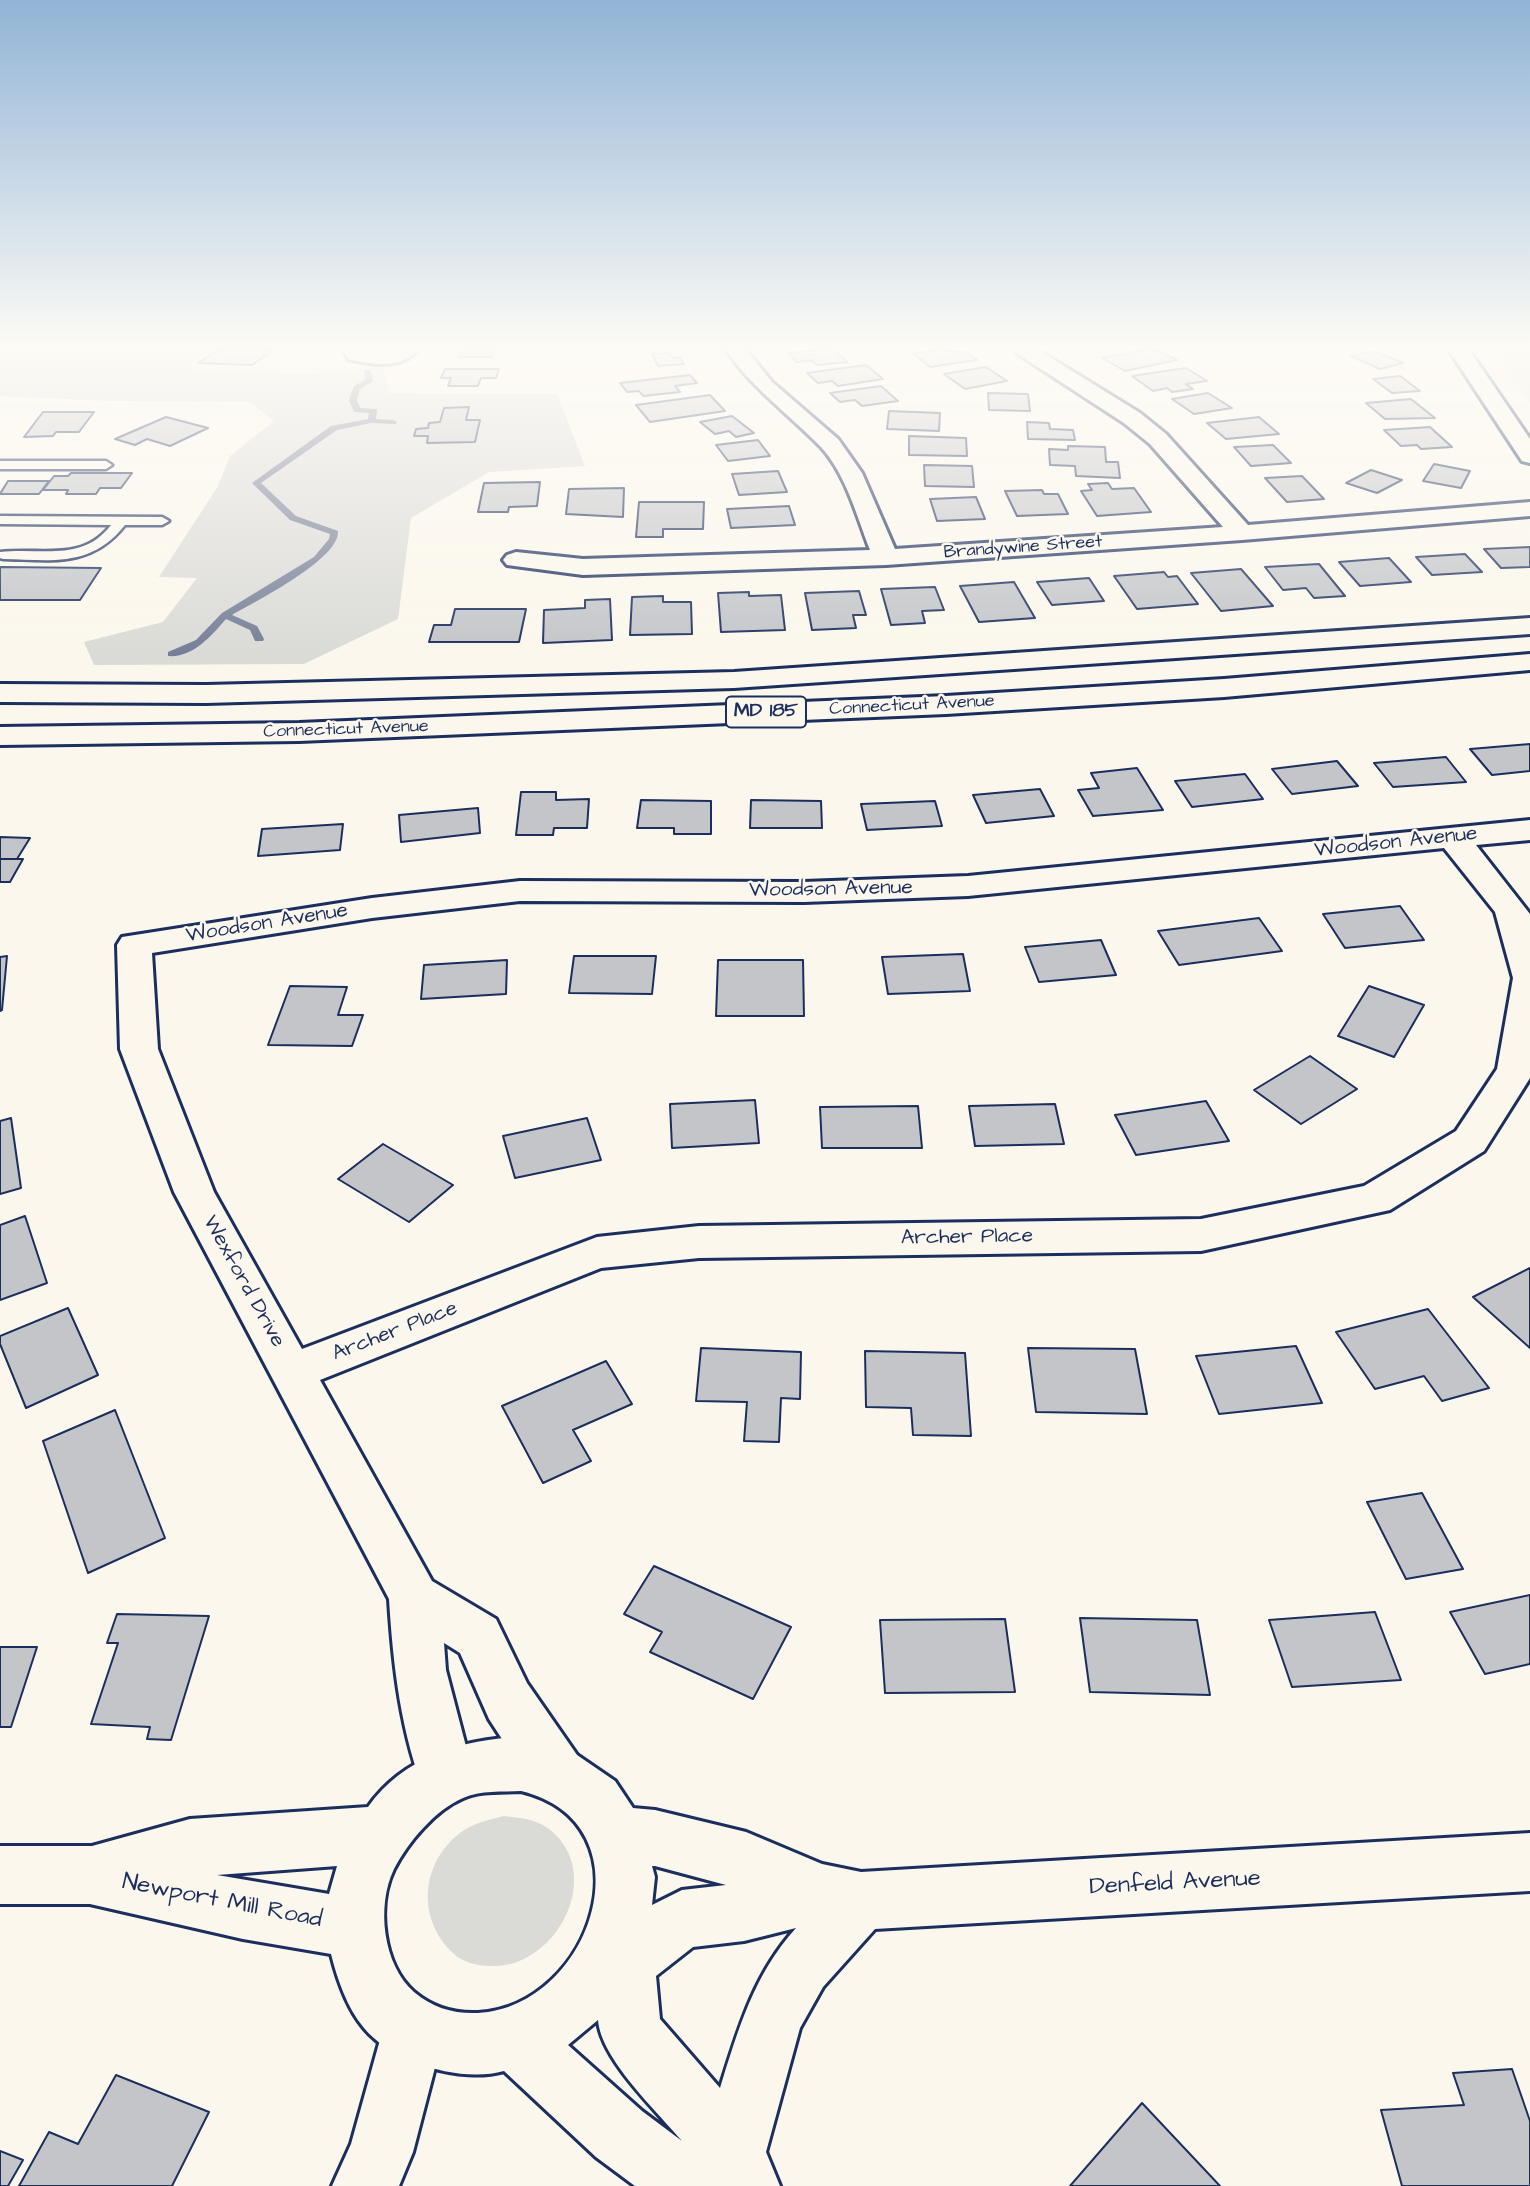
<!DOCTYPE html>
<style>
body{margin:0}
canvas{display:block;background:#fbf7ec}
</style>
<canvas width="1530" height="2186"></canvas>
<script>
const c = document.querySelector('canvas').getContext('2d');
c.lineJoin = 'round';
function fill(path, color) {
  c.fillStyle = color;
  c.fill(path, 'evenodd');
}
function stroke(path, color, width, dash) {
  c.strokeStyle = color;
  c.lineWidth = width;
  c.lineCap = dash ? 'butt' : 'round';
  c.setLineDash(dash || []);
  c.stroke(path);
}
function label(font, color, halo, rows, align = 'center') {
  c.font = font + ' "Architects Daughter",sans-serif';
  c.lineWidth = 5;
  c.setLineDash([]);
  c.textBaseline = 'middle';
  c.strokeStyle = halo;
  c.fillStyle = color;
  for (const [text, x, y, turn = 0] of rows) {
    c.save();
    c.translate(x, y);
    c.rotate((+turn || 0) * Math.PI / 180);
    c.textAlign = isNaN(turn) ? turn : align;
    if (halo) c.strokeText(text, 0, 0);
    c.fillText(text, 0, 0);
    c.restore();
  }
}
const built = new Path2D(`
 M 1493,350 L 1530,350 L 1530,403 Z`);
const green = new Path2D(`
 M 0,350 L 205,350 L 188,368 L 302,374 L 384,367 L 389,393 L 557,394 L 585,466 L 489,472 L 411,518 L 398,619 L 304,664 L 94,665 L 84,642 L 163,622 L 197,578 L 159,577 L 218,486 L 230,456 L 274,421 L 250,402 L 110,401 L 0,396 Z
 M 504,1816 C 520,1818 536,1819 549,1829 C 606,1873 557,1968 492,1966 C 478,1966 463,1963 453,1953 C 417,1919 420,1864 460,1833 C 473,1823 488,1820 504,1816 Z`);
const stream = new Path2D(`
 M 364,370 L 370,370 L 373,381 L 360,389 L 357,400 L 360,408 L 377,409 L 376,419 L 393,420 L 397,422 L 396,424 L 371,423 L 337,430 L 261,483 L 296,516 L 338,531 C 340,559 256,601 232,615 L 257,626 L 264,639 L 263,641 L 255,641 L 250,630 L 226,619 C 211,636 193,658 168,656 L 168,652 L 196,640 L 222,613 L 314,557 L 329,539 L 330,534 L 290,520 L 252,483 L 331,426 L 368,419 L 369,413 L 354,412 L 349,400 L 354,386 L 365,380 Z`);
const building = new Path2D(`
 M 218,350 L 274,350 L 252,365 L 198,363 Z
 M 461,350 L 494,350 L 492,357 L 459,357 Z
 M 816,350 L 834,350 L 847,362 L 817,365 L 811,360 L 797,362 L 788,353 Z
 M 938,350 L 967,352 L 977,360 L 930,367 L 913,353 Z
 M 1143,350 L 1157,350 L 1177,360 L 1125,371 L 1102,358 Z
 M 1374,351 L 1403,363 L 1380,369 L 1351,356 Z
 M 670,353 L 673,358 L 680,357 L 684,364 L 658,366 L 652,354 Z
 M 866,365 L 883,379 L 838,386 L 832,381 L 818,383 L 807,373 Z
 M 986,367 L 1007,381 L 965,389 L 944,374 Z
 M 1186,368 L 1207,381 L 1186,384 L 1193,389 L 1172,392 L 1167,388 L 1153,391 L 1132,376 Z
 M 445,369 L 499,369 L 496,378 L 481,378 L 478,386 L 448,386 L 451,378 L 441,378 Z
 M 690,375 L 697,383 L 675,386 L 680,392 L 643,396 L 639,391 L 627,392 L 620,383 Z
 M 1400,376 L 1420,391 L 1392,393 L 1373,379 Z
 M 881,386 L 898,401 L 862,406 L 855,400 L 840,402 L 830,393 Z
 M 988,393 L 1028,394 L 1030,411 L 989,410 Z
 M 1208,393 L 1232,408 L 1194,414 L 1172,399 Z
 M 710,395 L 725,411 L 650,422 L 636,405 Z
 M 1411,399 L 1435,418 L 1385,419 L 1366,403 Z
 M 469,407 L 466,420 L 480,420 L 475,442 L 427,443 L 428,436 L 414,436 L 416,429 L 428,428 L 429,423 L 440,422 L 444,408 Z
 M 889,411 L 940,413 L 939,431 L 887,429 Z
 M 43,412 L 94,412 L 79,432 L 56,432 L 53,436 L 24,437 Z
 M 732,416 L 754,433 L 736,437 L 729,431 L 715,434 L 700,422 Z
 M 166,417 L 208,428 L 170,446 L 147,439 L 135,445 L 115,439 Z
 M 1259,417 L 1279,434 L 1226,439 L 1207,423 Z
 M 1027,422 L 1049,423 L 1050,429 L 1073,430 L 1075,440 L 1028,439 Z
 M 1430,427 L 1452,447 L 1421,449 L 1417,445 L 1401,446 L 1384,430 Z
 M 909,436 L 966,438 L 967,456 L 909,455 Z
 M 758,440 L 770,456 L 728,461 L 716,445 Z
 M 1273,445 L 1291,463 L 1251,466 L 1234,447 Z
 M 1068,446 L 1105,447 L 1106,462 L 1118,462 L 1120,478 L 1076,476 L 1075,466 L 1050,465 L 1049,449 L 1068,450 Z
 M 1434,464 L 1470,471 L 1461,488 L 1423,481 Z
 M 924,465 L 972,466 L 974,487 L 925,486 Z
 M 1371,470 L 1402,480 L 1377,493 L 1346,483 Z
 M 778,471 L 787,492 L 739,495 L 732,474 Z
 M 71,473 L 132,473 L 121,488 L 100,488 L 96,494 L 66,494 L 68,490 L 43,490 L 54,476 L 68,476 Z
 M 1302,476 L 1324,499 L 1287,502 L 1265,478 Z
 M 8,481 L 49,481 L 39,494 L 0,494 Z
 M 540,482 L 537,506 L 509,507 L 508,512 L 478,512 L 484,483 Z
 M 1108,483 L 1112,489 L 1134,488 L 1151,512 L 1097,516 L 1081,491 L 1092,490 L 1088,484 Z
 M 624,488 L 623,517 L 566,514 L 569,489 Z
 M 1042,490 L 1044,494 L 1058,494 L 1068,514 L 1017,516 L 1005,491 Z
 M 976,497 L 985,519 L 937,521 L 930,499 Z
 M 639,502 L 704,502 L 703,529 L 663,529 L 663,537 L 636,537 Z
 M 789,506 L 795,525 L 731,528 L 727,509 Z
 M 1530,547 L 1530,567 L 1501,568 L 1484,549 Z
 M 1465,554 L 1482,572 L 1432,575 L 1416,557 Z
 M 1389,558 L 1411,582 L 1360,586 L 1339,562 Z
 M 1319,564 L 1345,596 L 1314,598 L 1306,588 L 1283,590 L 1265,567 Z
 M 0,567 L 101,568 L 80,600 L 0,600 Z
 M 1241,569 L 1273,606 L 1221,611 L 1191,573 Z
 M 1164,572 L 1168,577 L 1177,576 L 1198,604 L 1137,609 L 1114,576 Z
 M 1089,578 L 1104,601 L 1052,605 L 1037,582 Z
 M 1014,582 L 1035,618 L 979,622 L 960,586 Z
 M 935,587 L 944,610 L 922,611 L 925,623 L 891,625 L 881,589 Z
 M 859,591 L 866,615 L 853,615 L 856,628 L 812,630 L 805,593 Z
 M 749,592 L 749,596 L 781,595 L 785,630 L 721,632 L 718,593 Z
 M 663,596 L 663,602 L 691,602 L 692,634 L 630,635 L 632,597 Z
 M 610,599 L 612,640 L 543,643 L 544,610 L 585,608 L 585,600 Z
 M 455,609 L 526,609 L 519,642 L 429,642 L 434,625 L 451,625 Z
 M 1530,744 L 1530,771 L 1492,775 L 1470,749 Z
 M 1446,757 L 1466,782 L 1393,787 L 1374,763 Z
 M 1337,761 L 1358,786 L 1292,794 L 1272,769 Z
 M 1137,768 L 1163,810 L 1093,816 L 1078,790 L 1099,788 L 1091,773 Z
 M 1245,774 L 1263,799 L 1192,807 L 1175,781 Z
 M 1040,789 L 1054,816 L 986,823 L 973,795 Z
 M 521,792 L 556,792 L 556,800 L 589,799 L 587,828 L 554,828 L 553,835 L 516,835 Z
 M 641,800 L 711,801 L 711,834 L 674,834 L 674,828 L 637,828 Z
 M 751,800 L 821,801 L 822,828 L 750,828 Z
 M 935,801 L 942,826 L 867,830 L 861,804 Z
 M 478,808 L 480,833 L 401,842 L 399,815 Z
 M 343,824 L 340,850 L 258,856 L 262,829 Z
 M 0,837 L 30,838 L 17,859 L 0,859 Z
 M 0,859 L 23,859 L 10,882 L 0,882 Z
 M 1400,906 L 1424,940 L 1345,948 L 1323,914 Z
 M 1259,918 L 1282,951 L 1179,965 L 1158,931 Z
 M 1101,940 L 1116,975 L 1039,982 L 1025,947 Z
 M 963,954 L 970,991 L 888,994 L 882,957 Z
 M 7,956 L 2,1010 L 0,1011 L 0,957 Z
 M 574,956 L 656,956 L 652,994 L 569,993 Z
 M 507,960 L 506,994 L 421,999 L 424,965 Z
 M 718,960 L 803,960 L 804,1016 L 716,1016 Z
 M 290,986 L 347,987 L 338,1015 L 363,1015 L 352,1046 L 268,1045 Z
 M 1369,986 L 1424,1005 L 1394,1057 L 1338,1036 Z
 M 1310,1056 L 1357,1089 L 1301,1124 L 1254,1090 Z
 M 755,1100 L 759,1143 L 672,1148 L 670,1104 Z
 M 1206,1101 L 1229,1141 L 1136,1155 L 1115,1115 Z
 M 1055,1104 L 1064,1144 L 975,1146 L 969,1106 Z
 M 918,1106 L 922,1148 L 822,1148 L 820,1107 Z
 M 11,1118 L 21,1188 L 0,1194 L 0,1121 Z
 M 587,1118 L 601,1160 L 515,1178 L 503,1136 Z
 M 383,1144 L 453,1185 L 409,1222 L 338,1179 Z
 M 25,1216 L 47,1283 L 0,1300 L 0,1225 Z
 M 1530,1268 L 1530,1348 L 1473,1297 Z
 M 68,1308 L 98,1375 L 26,1408 L 0,1344 L 0,1336 Z
 M 1428,1309 L 1489,1388 L 1442,1401 L 1424,1376 L 1375,1389 L 1336,1332 Z
 M 1296,1346 L 1322,1403 L 1219,1414 L 1196,1356 Z
 M 701,1348 L 801,1352 L 800,1399 L 781,1398 L 779,1442 L 744,1441 L 747,1402 L 696,1401 Z
 M 1028,1348 L 1135,1349 L 1147,1414 L 1036,1412 Z
 M 865,1351 L 965,1353 L 971,1436 L 913,1435 L 911,1408 L 866,1407 Z
 M 606,1361 L 632,1404 L 573,1430 L 591,1461 L 543,1483 L 502,1406 Z
 M 115,1410 L 165,1538 L 88,1573 L 43,1441 Z
 M 1422,1493 L 1463,1569 L 1406,1579 L 1367,1502 Z
 M 654,1566 L 791,1627 L 753,1699 L 650,1652 L 662,1632 L 624,1614 Z
 M 1530,1595 L 1530,1664 L 1485,1674 L 1450,1612 Z
 M 1375,1612 L 1401,1680 L 1292,1687 L 1269,1620 Z
 M 117,1614 L 209,1616 L 171,1740 L 147,1739 L 150,1727 L 91,1724 L 118,1643 L 107,1643 Z
 M 1080,1618 L 1197,1620 L 1210,1695 L 1090,1692 Z
 M 1005,1619 L 1015,1692 L 885,1693 L 880,1620 Z
 M 0,1647 L 37,1647 L 11,1727 L 0,1727 Z
 M 1512,2069 L 1530,2121 L 1530,2186 L 1402,2186 L 1381,2110 L 1464,2105 L 1453,2073 Z
 M 116,2075 L 209,2112 L 172,2186 L 19,2186 L 49,2132 L 78,2144 Z
 M 1142,2103 L 1220,2186 L 1070,2186 Z
 M 0,2151 L 23,2160 L 8,2186 L 0,2186 Z`);
const service = new Path2D(`
 M 0,461 L 106,461 L 112,465 L 106,469 L 0,469 Z
 M 0,516 L 162,517 L 169,521 L 162,525 L 125,525 C 91,568 52,560 3,559 L 0,558 L 0,552 C 41,547 82,563 111,525 L 0,524 Z`);
const minor = new Path2D(`
 M 344,350 L 417,350 C 402,370 369,364 348,359 Z
 M 726,350 L 746,350 L 772,382 L 838,439 L 862,473 L 895,549 L 1223,527 L 1150,444 L 1124,423 L 1018,354 L 1015,350 L 1038,350 L 1140,413 L 1166,434 L 1248,525 L 1530,502 L 1530,516 L 1242,540 L 886,565 L 583,575 L 507,565 L 503,560 L 507,555 L 516,552 L 583,559 L 870,550 C 857,517 846,474 821,447 C 788,413 754,390 726,350 Z
 M 1530,820 L 1530,840 L 1476,845 L 1530,914 L 1530,1078 L 1484,1151 L 1390,1210 L 1201,1251 L 699,1258 L 601,1268 L 320,1380 L 432,1581 L 496,1619 L 527,1683 L 577,1755 L 585,1774 L 577,1793 L 557,1801 L 537,1793 L 489,1719 L 460,1653 L 444,1643 L 446,1670 L 474,1777 L 466,1796 L 446,1804 L 426,1796 C 401,1735 393,1665 389,1599 L 174,1192 L 120,1049 L 117,945 L 122,937 L 372,898 L 520,881 L 804,882 L 968,876 ZM 1444,848 L 1495,912 L 1513,978 L 1497,1069 L 1456,1131 L 1364,1186 L 1201,1219 L 699,1226 L 597,1237 L 302,1349 L 214,1192 L 158,1049 L 152,953 L 372,918 L 520,901 L 804,902 L 968,896 Z
 M 414,1998 L 436,2007 L 445,2029 L 413,2152 L 399,2186 L 332,2186 L 351,2144 L 383,2029 L 392,2007 Z`);
const tertiary = new Path2D(`
 M 1449,350 L 1469,350 L 1530,439 L 1530,463 L 1522,461 Z
 M 521,1737 L 577,1755 L 615,1781 L 633,1808 L 655,1810 L 746,1832 L 822,1864 L 861,1872 L 1530,1833 L 1530,1891 L 875,1929 L 823,1987 L 800,2028 L 766,2152 L 780,2186 L 635,2186 L 596,2157 L 504,2071 C 461,2083 393,2063 364,2028 C 347,2008 337,1978 331,1954 L 243,1939 L 90,1904 L 0,1904 L 0,1846 L 92,1846 L 190,1819 L 368,1807 C 403,1757 463,1739 521,1737 ZM 521,1791 C 653,1823 592,2007 478,2013 C 454,2014 433,2008 414,1992 C 383,1965 376,1906 394,1869 C 408,1842 435,1810 463,1798 C 480,1790 503,1792 521,1791 ZM 337,1866 L 329,1894 L 217,1875 ZM 652,1866 L 655,1866 L 726,1885 L 682,1890 L 652,1905 L 655,1877 ZM 796,1928 C 754,1974 738,2030 720,2088 L 660,2019 L 656,1976 L 693,1947 L 744,1941 ZM 598,2020 C 601,2059 656,2110 682,2141 L 642,2111 L 568,2045 Z`);
const primary = new Path2D(`
 M 1530,618 L 1530,634 L 734,688 L 206,703 L 0,702 L 0,684 L 206,685 L 734,672 Z
 M 1530,654 L 1530,670 L 1224,697 L 946,714 L 299,741 L 0,745 L 0,727 L 299,723 L 946,696 L 1224,679 Z`);
const farStreetnames = [
 ["Brandywine Street",1023,548,-4],
 ["Connecticut Avenue",912,706,-3],
 ["Connecticut Avenue",346,730,-2]
];
const shields = [
 [766,712,80]
];
const shieldNames = [
 ["MD 185",766,712]
];
const streetNames = [
 ["Woodson Avenue",1396,843,-6],
 ["Woodson Avenue",831,890,-1],
 ["Woodson Avenue",267,924,-9],
 ["Archer Place",967,1238,-1],
 ["Wexford Drive",243,1282,61],
 ["Archer Place",395,1332,-21]
];
const nearStreetnames = [
 ["Denfeld Avenue",1175,1884,-3],
 ["Newport Mill Road",222,1902,11]
];
fill(built, '#eae8e2');
fill(green, '#dadad7');
fill(stream, '#747e96');
fill(building, '#c3c5c9');
stroke(building, '#1b2f5e', 2);
stroke(service, '#1b2f5e', 5);
stroke(minor, '#1b2f5e', 6);
stroke(tertiary, '#1b2f5e', 6);
stroke(primary, '#1b2f5e', 6);
fill(service, '#fbf7ec');
fill(minor, '#fbf7ec');
fill(tertiary, '#fbf7ec');
fill(primary, '#fbf7ec');
const sky = c.createLinearGradient(0, 0, 0, 656);
sky.addColorStop(0, '#91b4d6');
sky.addColorStop(0.53, '#fdfbf6');
sky.addColorStop(1, '#fdfbf600');
c.fillStyle = sky;
c.fillRect(0, 0, 1530, 656);
label('18px', '#1b2f5e', '#fbf7ec', farStreetnames);
for (const [x, y, w] of shields) {
  const box = new Path2D();
  box.roundRect(x - w / 2, y - 15.5, w, 31, 5);
  c.fillStyle = '#fbf7ec';
  c.fill(box);
  stroke(box, '#1b2f5e', 2);
}
label('bold 19px', '#1b2f5e', null, shieldNames);
label('21px', '#1b2f5e', '#fbf7ec', streetNames);
label('24px', '#1b2f5e', '#fbf7ec', nearStreetnames);
</script>
